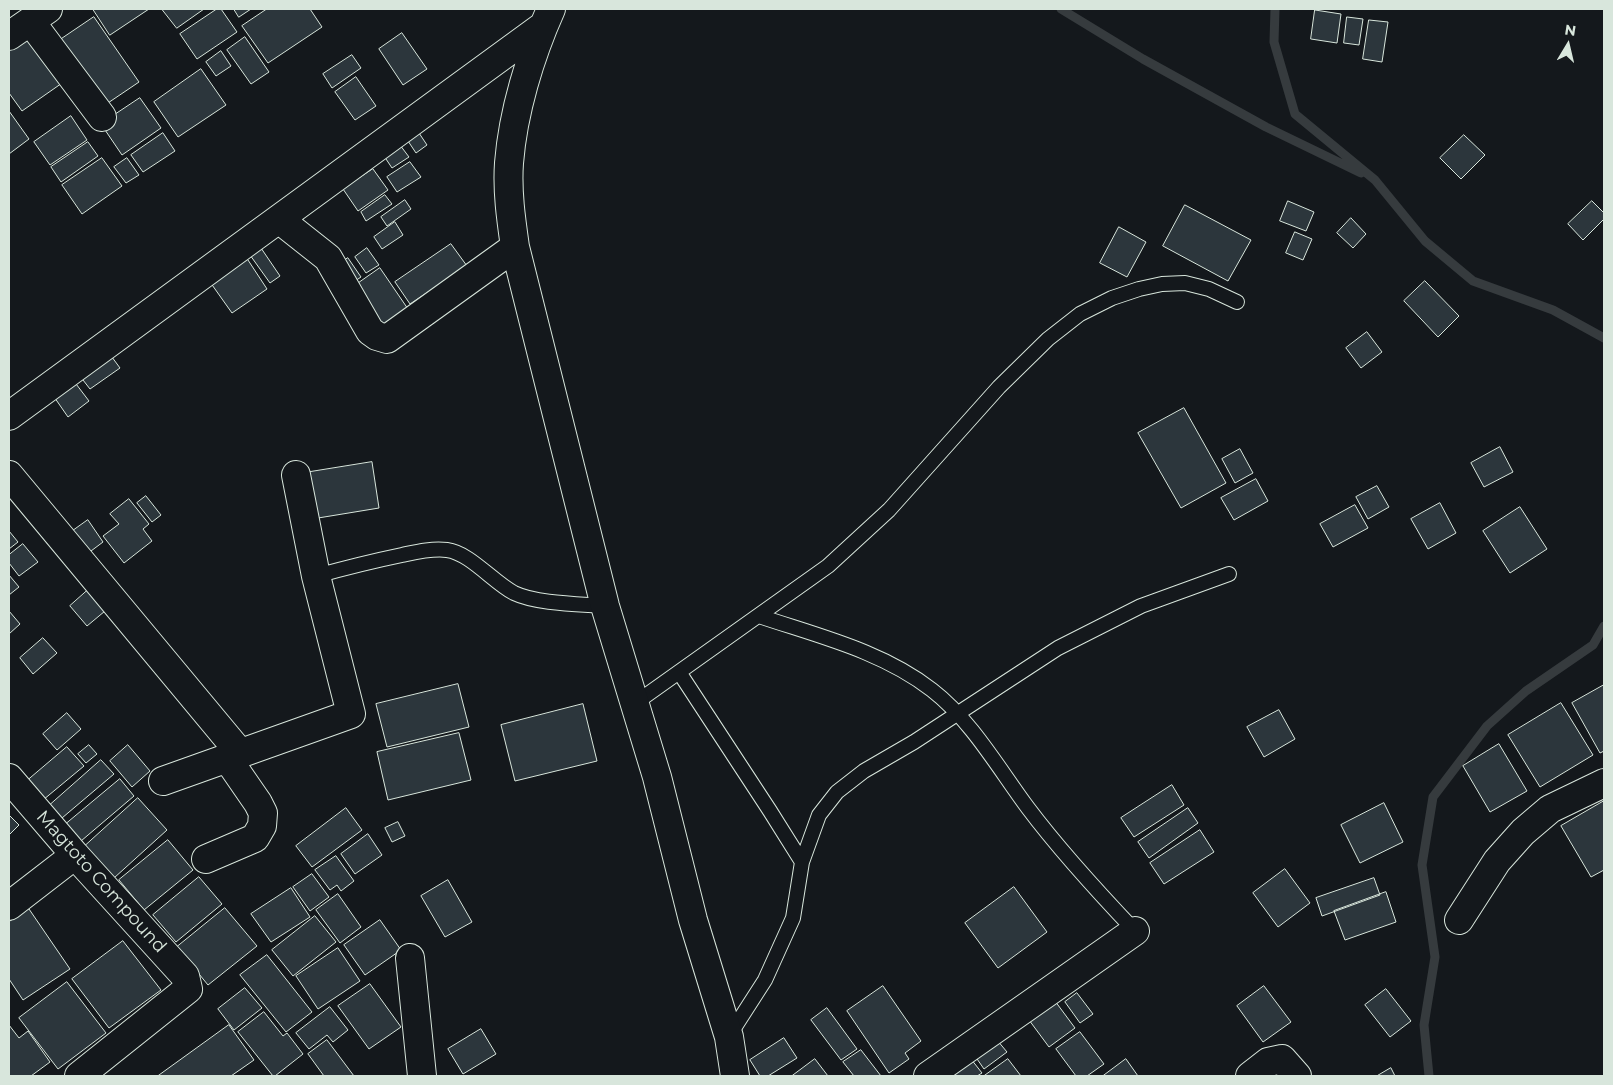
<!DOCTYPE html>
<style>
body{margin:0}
#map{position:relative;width:1613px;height:1085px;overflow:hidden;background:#14181c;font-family:Montserrat,sans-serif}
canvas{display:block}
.frame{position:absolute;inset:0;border:10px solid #d8e6dc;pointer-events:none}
.north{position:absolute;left:1543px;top:20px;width:50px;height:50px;-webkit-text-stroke:4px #14181c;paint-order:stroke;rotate:9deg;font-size:14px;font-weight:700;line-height:20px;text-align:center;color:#d8e6dc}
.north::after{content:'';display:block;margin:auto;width:18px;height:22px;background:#d8e6dc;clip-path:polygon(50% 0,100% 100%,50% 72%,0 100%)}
</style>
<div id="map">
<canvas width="1613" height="1085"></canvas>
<div class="frame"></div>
<div class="north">N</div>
</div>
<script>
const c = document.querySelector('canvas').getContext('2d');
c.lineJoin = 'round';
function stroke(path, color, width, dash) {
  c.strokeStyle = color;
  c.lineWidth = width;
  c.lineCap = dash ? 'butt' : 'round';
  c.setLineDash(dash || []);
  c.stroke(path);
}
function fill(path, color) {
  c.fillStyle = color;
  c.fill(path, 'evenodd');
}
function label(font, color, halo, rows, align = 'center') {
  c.font = font + ' Montserrat,sans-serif';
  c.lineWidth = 4;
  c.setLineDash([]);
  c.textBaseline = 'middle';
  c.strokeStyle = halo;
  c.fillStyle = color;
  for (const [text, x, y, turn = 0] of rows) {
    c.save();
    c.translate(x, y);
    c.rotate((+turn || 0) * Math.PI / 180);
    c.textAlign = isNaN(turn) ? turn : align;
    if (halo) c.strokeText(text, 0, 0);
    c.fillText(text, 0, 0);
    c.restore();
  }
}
const stream = new Path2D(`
 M 1061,9 L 1143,59 L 1266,127 L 1361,173
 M 1275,9 L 1274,42 L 1295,114 L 1375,180 L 1425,241 L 1473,281 L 1553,310 L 1604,338
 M 1429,1076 L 1424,1025 L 1435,957 L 1422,865 L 1433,797 L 1487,726 L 1526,691 L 1593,645 L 1604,626`);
const building = new Path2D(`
 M 93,9 L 149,9 L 110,35 Z
 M 162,9 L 204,9 L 177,28 Z
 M 217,9 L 221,9 L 237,32 L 197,59 L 180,34 Z
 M 234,9 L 251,9 L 239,17 Z
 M 267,9 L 310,9 L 322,27 L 268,63 L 242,26 Z
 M 1315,10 L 1341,14 L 1337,43 L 1311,39 Z
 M 94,17 L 139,82 L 102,107 L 57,42 Z
 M 1347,17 L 1363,19 L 1359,45 L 1344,43 Z
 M 1369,20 L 1388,22 L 1382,62 L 1363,59 Z
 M 27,29 L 65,81 L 22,111 L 9,93 L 9,43 Z
 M 402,33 L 427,69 L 403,85 L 379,49 Z
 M 245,37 L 269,72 L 251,84 L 227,50 Z
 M 221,51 L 231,66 L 216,76 L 206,62 Z
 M 352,55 L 361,68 L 332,88 L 323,74 Z
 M 201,69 L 226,105 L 178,137 L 154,102 Z
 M 356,77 L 376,106 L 355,120 L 335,92 Z
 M 140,98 L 161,128 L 122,155 L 101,124 Z
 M 9,111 L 29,139 L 9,154 Z
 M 71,116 L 87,140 L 50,165 L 34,142 Z
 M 163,133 L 175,151 L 143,172 L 131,155 Z
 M 419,133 L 427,145 L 416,153 L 408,141 Z
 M 1464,135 L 1485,155 L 1461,179 L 1440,158 Z
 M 88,142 L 98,156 L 61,182 L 51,167 Z
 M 400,145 L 409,157 L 392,168 L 384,156 Z
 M 102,158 L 122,186 L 82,214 L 62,185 Z
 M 127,158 L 139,175 L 126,183 L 114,167 Z
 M 410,162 L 421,177 L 397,192 L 387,177 Z
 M 373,169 L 388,190 L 358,211 L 343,189 Z
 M 385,195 L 392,204 L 366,221 L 361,212 Z
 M 405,200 L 411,209 L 387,226 L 381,217 Z
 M 1288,201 L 1314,212 L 1306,231 L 1280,221 Z
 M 1592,201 L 1604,213 L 1604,219 L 1583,240 L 1568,224 Z
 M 1185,205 L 1251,240 L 1228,281 L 1163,246 Z
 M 1351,218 L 1366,234 L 1353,248 L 1337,233 Z
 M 395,222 L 403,235 L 382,249 L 374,237 Z
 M 1119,227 L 1146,242 L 1127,277 L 1100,263 Z
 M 1295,232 L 1312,239 L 1303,260 L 1286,253 Z
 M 451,244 L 467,266 L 410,304 L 395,282 Z
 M 261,248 L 280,276 L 270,283 L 250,255 Z
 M 367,248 L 379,265 L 366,273 L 355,257 Z
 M 246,257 L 267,289 L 232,313 L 210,282 Z
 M 348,258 L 361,277 L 352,283 L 339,264 Z
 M 380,268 L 408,309 L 381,328 L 353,287 Z
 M 1425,281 L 1459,316 L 1438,337 L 1404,301 Z
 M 1367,332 L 1382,352 L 1361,368 L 1346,348 Z
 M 106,349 L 120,368 L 90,389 L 76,371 Z
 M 70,376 L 89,401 L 68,417 L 50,391 Z
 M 1184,408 L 1226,483 L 1181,508 L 1138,433 Z
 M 1500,447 L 1513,472 L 1484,487 L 1471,463 Z
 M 1240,449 L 1253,473 L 1235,483 L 1222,459 Z
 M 372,462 L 379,508 L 312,519 L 304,473 Z
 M 1256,479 L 1268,501 L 1234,520 L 1221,498 Z
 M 1377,486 L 1389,507 L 1368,519 L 1356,497 Z
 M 146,496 L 161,515 L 152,522 L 137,503 Z
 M 129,499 L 149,524 L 143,529 L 152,541 L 124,563 L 103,536 L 119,524 L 110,514 Z
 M 1440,503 L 1456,533 L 1428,549 L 1411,519 Z
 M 1355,505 L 1368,528 L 1333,547 L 1320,524 Z
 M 1520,507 L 1547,549 L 1510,573 L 1483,531 Z
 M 88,520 L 103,542 L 83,557 L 67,535 Z
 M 9,531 L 18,542 L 9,549 Z
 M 23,544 L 38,562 L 19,576 L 9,563 L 9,555 Z
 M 9,575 L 19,587 L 9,595 Z
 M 88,590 L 105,611 L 87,626 L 70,606 Z
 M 9,611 L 20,624 L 9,634 Z
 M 43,638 L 57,653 L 33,674 L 20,658 Z
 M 458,684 L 469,727 L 387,747 L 376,704 Z
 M 1604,685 L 1604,751 L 1600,753 L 1572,703 Z
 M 1561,703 L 1593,755 L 1540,787 L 1508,735 Z
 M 583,704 L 597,761 L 515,781 L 501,725 Z
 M 1279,710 L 1295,739 L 1264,757 L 1247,727 Z
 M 67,713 L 81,729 L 57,750 L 43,734 Z
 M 459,733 L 471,780 L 388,800 L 377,752 Z
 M 1499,744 L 1527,791 L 1490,812 L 1463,766 Z
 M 89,745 L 97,754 L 86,763 L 78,754 Z
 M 128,745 L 150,771 L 132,787 L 110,761 Z
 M 67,747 L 84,766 L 43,800 L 27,781 Z
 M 101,760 L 114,774 L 62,818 L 50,805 Z
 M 120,779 L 134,796 L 81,841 L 66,824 Z
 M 1172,785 L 1184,805 L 1134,837 L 1121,818 Z
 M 138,798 L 167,830 L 114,878 L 85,846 Z
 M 1604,801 L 1604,870 L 1591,877 L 1561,826 Z
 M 1384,803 L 1403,842 L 1360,863 L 1341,825 Z
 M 346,808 L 362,830 L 312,867 L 296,846 Z
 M 1188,808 L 1198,823 L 1149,858 L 1138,842 Z
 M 9,815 L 19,825 L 9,835 Z
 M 398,822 L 405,836 L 392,842 L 385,828 Z
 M 1200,830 L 1214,852 L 1164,884 L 1150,863 Z
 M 368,834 L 382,855 L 355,874 L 341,854 Z
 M 168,840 L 193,870 L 144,910 L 119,880 Z
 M 336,856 L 354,881 L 341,891 L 337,885 L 330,890 L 315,870 Z
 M 1285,869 L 1310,903 L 1278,927 L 1253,893 Z
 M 312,874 L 329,897 L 310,911 L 293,887 Z
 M 199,877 L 222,904 L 176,942 L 153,915 Z
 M 1374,878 L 1380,895 L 1322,916 L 1316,898 Z
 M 448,880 L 472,922 L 445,937 L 421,896 Z
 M 1014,887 L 1047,932 L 998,968 L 965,923 Z
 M 291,888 L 310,917 L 271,942 L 251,914 Z
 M 1386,892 L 1396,922 L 1345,940 L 1334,911 Z
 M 338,894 L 361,927 L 340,943 L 316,910 Z
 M 225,908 L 257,946 L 208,985 L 177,947 Z
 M 29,909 L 70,969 L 23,1000 L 9,979 L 9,922 Z
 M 315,916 L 336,942 L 293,976 L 272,950 Z
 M 380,920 L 401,950 L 365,975 L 344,945 Z
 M 123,941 L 161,990 L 109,1028 L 72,979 Z
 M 338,948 L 360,981 L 318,1009 L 296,976 Z
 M 267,955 L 312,1012 L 286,1032 L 240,975 Z
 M 67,982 L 106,1033 L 58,1069 L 19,1018 Z
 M 370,984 L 401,1027 L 369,1049 L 338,1006 Z
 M 883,986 L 921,1041 L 905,1053 L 909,1059 L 889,1073 L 847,1011 Z
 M 1264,986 L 1291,1022 L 1263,1042 L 1237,1006 Z
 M 245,988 L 262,1008 L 234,1030 L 218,1009 Z
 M 1386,989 L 1411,1021 L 1390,1037 L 1365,1005 Z
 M 1077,993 L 1093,1014 L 1080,1023 L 1065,1002 Z
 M 1055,1001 L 1075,1028 L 1049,1047 L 1029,1020 Z
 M 330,1007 L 348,1030 L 333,1042 L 327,1035 L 309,1049 L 296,1033 Z
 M 827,1008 L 857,1049 L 841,1060 L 811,1020 Z
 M 264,1012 L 283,1036 L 287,1033 L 303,1054 L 275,1076 L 273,1076 L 238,1032 Z
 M 9,1025 L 19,1038 L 28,1031 L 50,1062 L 31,1076 L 9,1076 Z
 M 229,1025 L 254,1060 L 231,1076 L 158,1076 Z
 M 481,1029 L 496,1054 L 463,1074 L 448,1049 Z
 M 1080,1032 L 1104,1064 L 1087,1076 L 1076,1076 L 1056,1049 Z
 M 784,1038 L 797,1058 L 768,1076 L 760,1076 L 750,1060 Z
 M 327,1040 L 354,1076 L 324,1076 L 308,1054 Z
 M 997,1040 L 1007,1052 L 984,1069 L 975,1056 Z
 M 861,1050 L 881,1076 L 854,1076 L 843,1062 Z
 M 815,1059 L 828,1076 L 792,1076 Z
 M 971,1059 L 982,1073 L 977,1076 L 953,1076 L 951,1074 Z
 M 1008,1059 L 1021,1076 L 984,1076 Z
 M 1126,1059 L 1138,1076 L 1103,1076 Z
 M 1391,1068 L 1395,1076 L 1377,1076 Z`);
const lane = new Path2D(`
 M 316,576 C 345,568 373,561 402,555 C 416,552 432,548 447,550 C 470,553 493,582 514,593 C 537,604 579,604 605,606
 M 759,616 C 818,636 882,651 932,690 C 971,720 999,769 1028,808 C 1061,852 1098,892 1135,931
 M 679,672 L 770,811 L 802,862
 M 634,704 L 828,566 L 889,510 L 999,387 L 1048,339 L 1080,314 L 1112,298 L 1139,289 L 1162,284 L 1185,283 L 1209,289 L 1237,302
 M 729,1036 L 765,980 L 793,918 L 802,862 L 819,815 L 837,792 L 864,771 L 914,742 L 1058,648 L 1141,606 L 1229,574`);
const street = new Path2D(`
 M 551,9 C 530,56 513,112 509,163 C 507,191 511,219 515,247 L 605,606 L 657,777 L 693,920 L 729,1037 L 735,1076
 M 31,22 L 102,117
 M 9,36 L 48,9
 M 280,220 L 328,258 L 370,331 L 377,336 L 387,339 L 515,247
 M 9,416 L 543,26
 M 9,475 L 241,754
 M 9,778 L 75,855 L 185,976 L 188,989 L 79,1076
 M 163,781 L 351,714 L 316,576 L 296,475
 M 206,859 L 255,838 L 262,826 L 263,813 L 258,803 L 227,758
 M 9,906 L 75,855
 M 1459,920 L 1497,861 L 1523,832 L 1550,809 L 1604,783
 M 410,958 L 422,1076
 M 928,1076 L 1135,931
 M 1250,1076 L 1268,1062 L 1282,1059 L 1297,1076`);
const streetNames = [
 ["Magtoto Compound",101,882,48]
];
stroke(stream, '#363b3e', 9);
fill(building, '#2c363c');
stroke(building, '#d8e6dc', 1);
stroke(lane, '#d8e6dc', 16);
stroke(street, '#d8e6dc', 30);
stroke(lane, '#14181c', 14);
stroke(street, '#14181c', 28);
label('18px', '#d8e6dc', '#14181c', streetNames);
</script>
